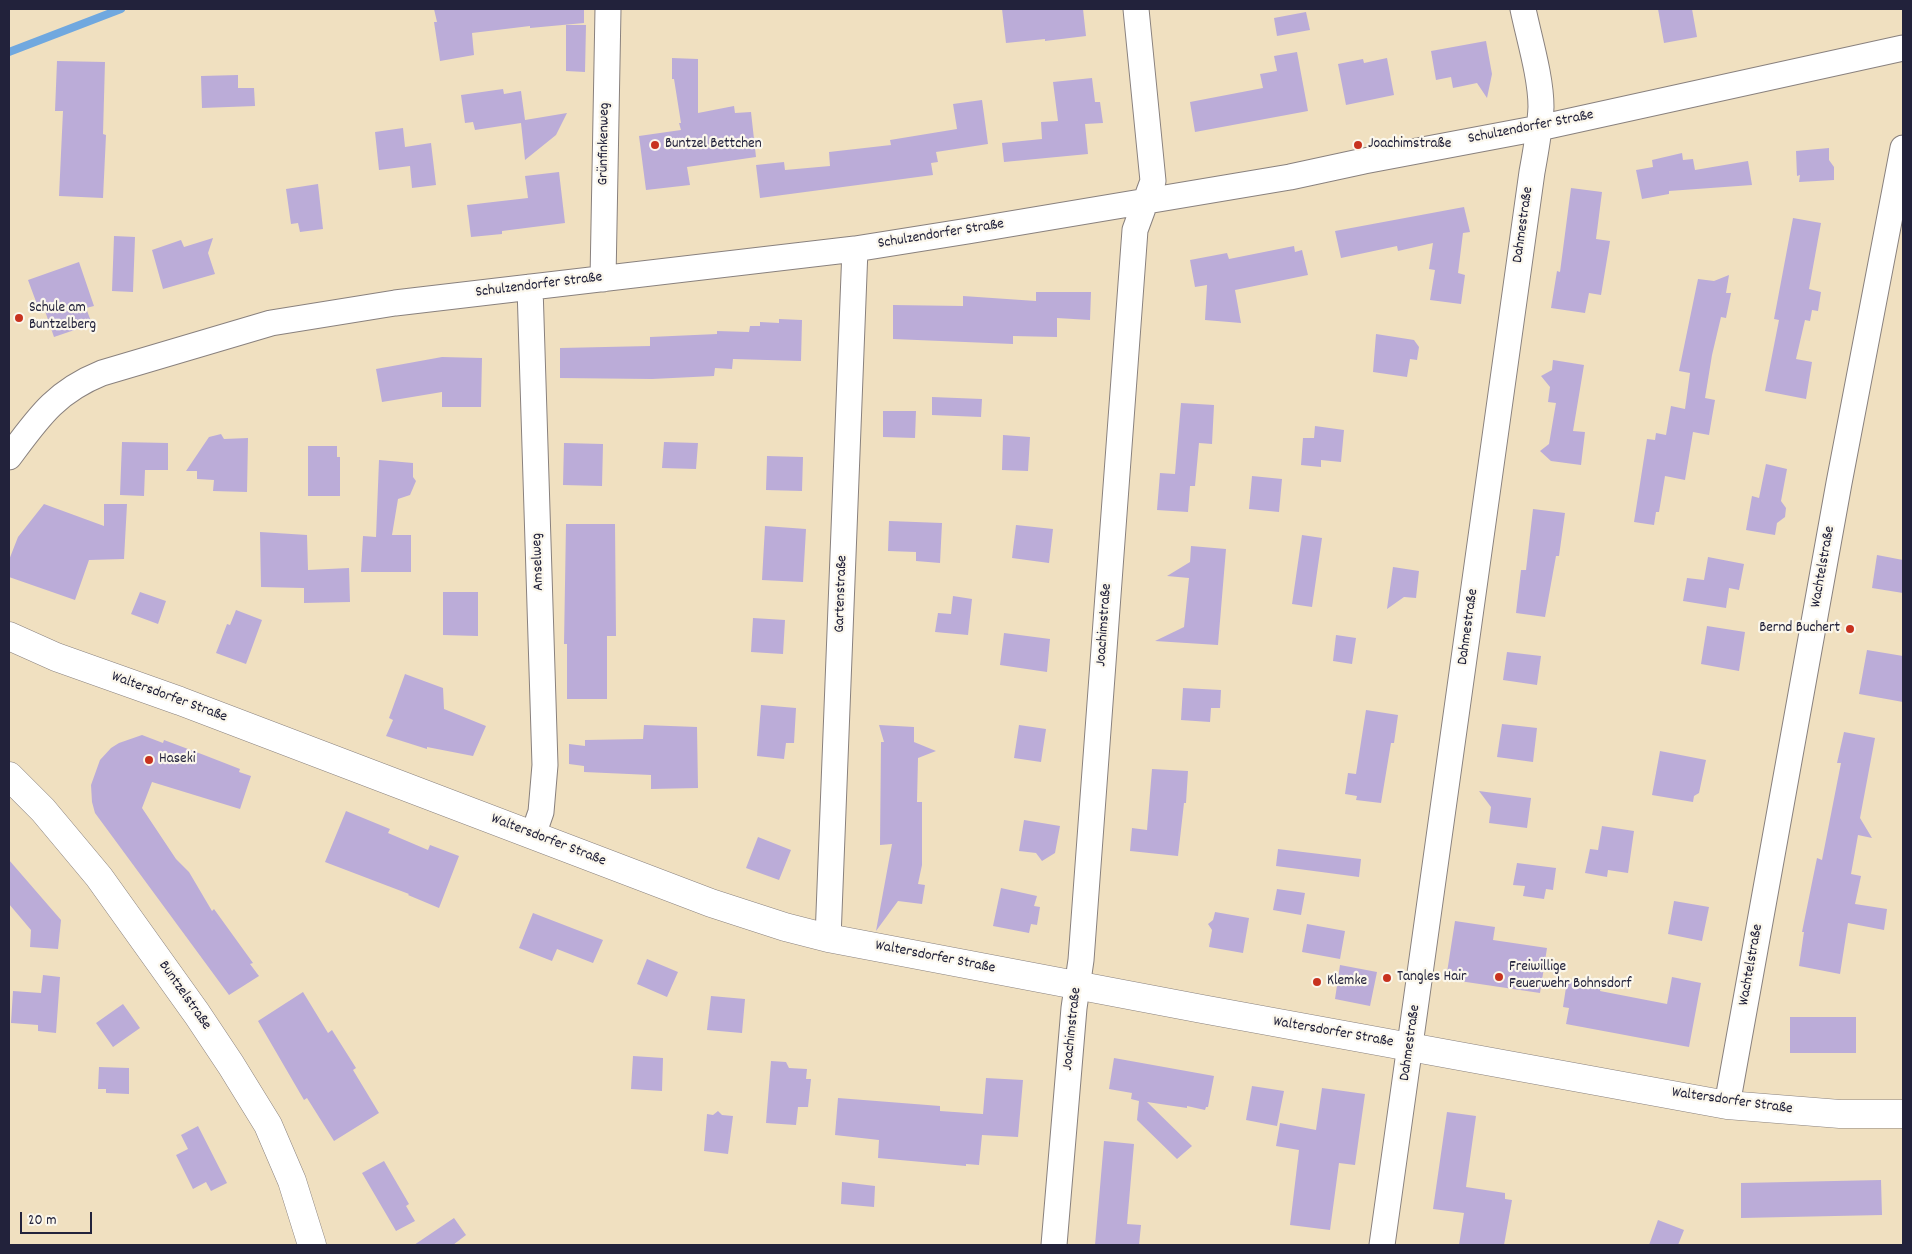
<!DOCTYPE html>
<meta charset="utf-8">
<style>
body{margin:0}
#map{position:relative;width:1912px;height:1254px;overflow:hidden;background:#f0e0c0;font-family:Dekko,sans-serif}
canvas{display:block}
.frame{position:absolute;inset:0;border:10px solid #22223b;pointer-events:none}
.scale{position:absolute;left:20px;top:1212px;width:72px;height:22px;box-sizing:border-box;border:2px solid #22223b;border-top:0;padding-left:6px;font-size:15px;line-height:18px;white-space:nowrap;color:#22223b;-webkit-text-stroke:4px #fbf7ec;paint-order:stroke}
</style>
<div id="map">
<canvas width="1912" height="1254"></canvas>
<div class="frame"></div>
<div class="scale">20 m</div>
</div>
<script>
const c = document.querySelector('canvas').getContext('2d');
c.lineJoin = 'round';
function stroke(path, color, width, dash) {
  c.strokeStyle = color;
  c.lineWidth = width;
  c.lineCap = dash ? 'butt' : 'round';
  c.setLineDash(dash || []);
  c.stroke(path);
}
function fill(path, color) {
  c.fillStyle = color;
  c.fill(path, 'evenodd');
}
function label(font, color, halo, rows, align = 'center') {
  c.font = font + ' Dekko,sans-serif';
  c.lineWidth = 4.5;
  c.setLineDash([]);
  c.textBaseline = 'middle';
  c.strokeStyle = halo;
  c.fillStyle = color;
  for (const [text, x, y, turn = 0] of rows) {
    c.save();
    c.translate(x, y);
    c.rotate((+turn || 0) * Math.PI / 180);
    c.textAlign = isNaN(turn) ? turn : align;
    if (halo) c.strokeText(text, 0, 0);
    c.fillText(text, 0, 0);
    c.restore();
  }
}
const stream = new Path2D(`
 M 9,52 L 121,9`);
const building = new Path2D(`
 M 434,9 L 584,9 L 584,23 L 530,28 L 530,26 L 472,33 L 474,55 L 440,61 L 434,22 L 437,22 Z
 M 1002,9 L 1083,9 L 1086,36 L 1045,41 L 1045,39 L 1006,43 Z
 M 1658,9 L 1692,9 L 1697,37 L 1664,43 Z
 M 1306,12 L 1310,30 L 1277,36 L 1274,18 Z
 M 566,25 L 586,25 L 585,72 L 566,71 Z
 M 1486,41 L 1492,74 L 1487,98 L 1477,83 L 1453,88 L 1451,77 L 1436,80 L 1431,51 Z
 M 1297,52 L 1308,111 L 1195,132 L 1190,102 L 1263,88 L 1260,74 L 1277,71 L 1274,56 Z
 M 672,58 L 698,59 L 698,113 L 734,106 L 735,113 L 751,112 L 756,157 L 687,167 L 690,185 L 646,190 L 639,136 L 681,130 L 679,123 L 681,123 L 674,79 L 672,79 Z
 M 1387,58 L 1394,95 L 1346,105 L 1338,64 L 1363,59 L 1364,63 Z
 M 57,61 L 105,62 L 103,134 L 106,135 L 103,198 L 59,196 L 63,111 L 55,111 Z
 M 238,75 L 238,88 L 254,88 L 255,106 L 202,108 L 201,76 Z
 M 1092,78 L 1095,102 L 1100,102 L 1103,123 L 1085,124 L 1088,154 L 1004,162 L 1002,143 L 1042,139 L 1041,122 L 1058,121 L 1053,82 Z
 M 503,89 L 504,94 L 521,91 L 525,120 L 567,113 L 556,135 L 525,160 L 521,123 L 475,130 L 473,122 L 465,123 L 461,95 Z
 M 982,100 L 988,144 L 936,152 L 938,162 L 931,163 L 933,175 L 760,198 L 756,165 L 784,162 L 785,170 L 830,166 L 829,152 L 891,145 L 890,140 L 957,129 L 953,104 Z
 M 403,128 L 405,147 L 431,143 L 436,185 L 412,188 L 410,166 L 379,170 L 375,132 Z
 M 1829,148 L 1829,160 L 1834,167 L 1834,180 L 1799,182 L 1800,175 L 1797,176 L 1796,151 Z
 M 1682,153 L 1683,160 L 1693,159 L 1695,170 L 1748,161 L 1752,185 L 1669,191 L 1669,194 L 1642,199 L 1636,170 L 1653,167 L 1652,160 Z
 M 559,172 L 565,223 L 502,231 L 502,234 L 471,237 L 467,205 L 528,198 L 525,176 Z
 M 318,184 L 323,229 L 300,232 L 298,223 L 291,224 L 286,189 Z
 M 1571,188 L 1602,192 L 1596,239 L 1610,241 L 1601,295 L 1589,293 L 1585,313 L 1551,308 L 1557,271 L 1560,272 Z
 M 1464,207 L 1470,232 L 1463,233 L 1458,273 L 1465,275 L 1461,304 L 1430,300 L 1435,270 L 1429,269 L 1433,243 L 1398,251 L 1397,246 L 1341,258 L 1335,231 Z
 M 1793,218 L 1821,223 L 1809,289 L 1821,292 L 1818,311 L 1812,310 L 1810,321 L 1805,320 L 1796,359 L 1812,362 L 1806,399 L 1765,391 L 1779,320 L 1774,319 Z
 M 114,236 L 135,237 L 133,292 L 112,291 Z
 M 213,238 L 208,253 L 215,274 L 163,289 L 152,250 L 181,240 L 184,247 Z
 M 1294,246 L 1295,252 L 1302,250 L 1308,275 L 1235,290 L 1241,323 L 1205,320 L 1207,285 L 1195,287 L 1190,260 L 1227,253 L 1229,259 Z
 M 79,262 L 94,306 L 86,308 L 92,324 L 54,337 L 43,305 L 38,307 L 28,280 Z
 M 1729,275 L 1726,293 L 1731,293 L 1726,318 L 1721,317 L 1712,355 L 1705,398 L 1715,400 L 1709,435 L 1693,432 L 1685,480 L 1665,476 L 1659,512 L 1656,512 L 1654,525 L 1634,522 L 1647,439 L 1655,440 L 1656,433 L 1666,435 L 1671,406 L 1685,409 L 1690,373 L 1679,371 L 1698,279 L 1714,281 Z
 M 1036,292 L 1091,292 L 1090,320 L 1057,318 L 1057,337 L 1013,336 L 1013,344 L 893,339 L 893,305 L 963,306 L 963,296 L 1036,301 Z
 M 779,319 L 802,320 L 801,361 L 733,359 L 732,369 L 715,368 L 714,376 L 652,379 L 560,378 L 560,348 L 650,346 L 650,337 L 717,334 L 717,331 L 749,332 L 750,326 L 760,326 L 760,322 L 779,323 Z
 M 1376,334 L 1414,340 L 1419,347 L 1417,360 L 1410,359 L 1407,377 L 1373,372 Z
 M 442,357 L 482,358 L 481,407 L 442,407 L 442,392 L 382,402 L 376,369 Z
 M 1553,360 L 1584,365 L 1573,431 L 1585,432 L 1581,465 L 1551,461 L 1540,451 L 1549,444 L 1556,403 L 1548,402 L 1550,387 L 1541,376 L 1552,370 Z
 M 932,397 L 982,399 L 981,417 L 932,415 Z
 M 1181,403 L 1214,405 L 1212,444 L 1199,443 L 1195,486 L 1190,486 L 1188,512 L 1157,510 L 1160,473 L 1175,474 Z
 M 883,411 L 916,411 L 915,438 L 883,437 Z
 M 1315,426 L 1344,430 L 1341,462 L 1321,460 L 1321,467 L 1301,465 L 1303,438 L 1314,438 Z
 M 221,434 L 224,439 L 248,438 L 247,492 L 213,491 L 214,480 L 197,479 L 197,471 L 186,471 L 209,437 Z
 M 1003,435 L 1030,437 L 1028,471 L 1002,470 Z
 M 122,442 L 168,443 L 168,470 L 145,470 L 144,496 L 120,495 Z
 M 664,442 L 698,443 L 696,469 L 662,468 Z
 M 564,443 L 603,444 L 602,486 L 563,485 Z
 M 308,446 L 337,446 L 337,457 L 340,457 L 340,496 L 308,496 Z
 M 767,456 L 803,457 L 802,491 L 766,490 Z
 M 379,460 L 413,463 L 413,477 L 416,481 L 410,495 L 398,499 L 392,535 L 411,535 L 411,572 L 361,572 L 363,536 L 376,537 Z
 M 1766,464 L 1787,469 L 1781,501 L 1786,508 L 1785,517 L 1777,523 L 1775,535 L 1746,530 L 1752,496 L 1759,498 Z
 M 1252,476 L 1282,479 L 1279,512 L 1249,509 Z
 M 44,504 L 104,526 L 104,504 L 127,504 L 124,559 L 89,560 L 75,600 L 9,577 L 9,560 L 18,537 Z
 M 1533,509 L 1565,513 L 1559,556 L 1556,556 L 1545,617 L 1516,613 L 1521,570 L 1526,570 Z
 M 889,521 L 942,523 L 940,563 L 916,561 L 916,552 L 888,551 Z
 M 566,524 L 615,524 L 616,636 L 607,636 L 607,699 L 567,699 L 567,644 L 564,644 Z
 M 1016,525 L 1053,529 L 1049,563 L 1012,558 Z
 M 765,526 L 806,529 L 803,582 L 762,580 Z
 M 260,532 L 307,535 L 308,570 L 349,568 L 350,602 L 304,603 L 304,588 L 261,587 Z
 M 1302,535 L 1322,538 L 1312,607 L 1292,604 Z
 M 1191,546 L 1226,549 L 1218,645 L 1155,641 L 1184,627 L 1189,578 L 1167,576 L 1190,562 Z
 M 1877,555 L 1903,560 L 1903,593 L 1872,588 Z
 M 1708,557 L 1744,564 L 1739,590 L 1729,588 L 1726,608 L 1683,601 L 1687,578 L 1704,580 Z
 M 1393,567 L 1419,571 L 1416,598 L 1404,597 L 1387,609 Z
 M 140,592 L 166,601 L 158,624 L 131,614 Z
 M 443,592 L 478,592 L 478,636 L 443,635 Z
 M 953,596 L 972,599 L 968,635 L 935,632 L 938,613 L 951,614 Z
 M 236,610 L 262,620 L 246,664 L 216,653 L 227,624 L 230,625 Z
 M 753,618 L 785,620 L 783,654 L 751,652 Z
 M 1707,626 L 1745,632 L 1739,671 L 1701,664 Z
 M 1004,633 L 1050,639 L 1047,672 L 1000,665 Z
 M 1336,635 L 1356,638 L 1352,664 L 1333,661 Z
 M 1867,650 L 1903,656 L 1903,702 L 1859,694 Z
 M 1507,652 L 1541,656 L 1537,685 L 1503,680 Z
 M 405,674 L 443,688 L 444,709 L 486,726 L 473,756 L 427,747 L 427,749 L 386,736 L 393,720 L 389,718 Z
 M 1183,688 L 1221,690 L 1220,708 L 1211,708 L 1210,722 L 1181,720 Z
 M 761,705 L 796,708 L 794,743 L 786,743 L 784,759 L 757,756 Z
 M 1366,710 L 1398,715 L 1394,743 L 1391,743 L 1381,803 L 1356,800 L 1357,796 L 1345,794 L 1348,773 L 1356,774 Z
 M 1502,724 L 1537,728 L 1533,762 L 1497,757 Z
 M 644,725 L 697,727 L 698,788 L 651,789 L 651,775 L 584,772 L 584,766 L 569,764 L 569,744 L 585,746 L 585,740 L 643,739 Z
 M 879,725 L 914,727 L 914,742 L 936,751 L 918,758 L 917,802 L 922,802 L 922,865 L 918,884 L 925,885 L 922,904 L 898,901 L 876,931 L 892,844 L 880,845 L 881,742 L 884,742 Z
 M 1019,725 L 1046,729 L 1041,762 L 1014,758 Z
 M 1844,732 L 1875,738 L 1860,818 L 1872,838 L 1858,835 L 1851,874 L 1861,876 L 1855,904 L 1887,909 L 1884,930 L 1848,923 L 1840,974 L 1799,966 L 1804,932 L 1802,932 L 1817,858 L 1822,860 L 1841,763 L 1837,763 Z
 M 142,735 L 163,743 L 164,740 L 204,755 L 240,769 L 239,772 L 251,776 L 240,809 L 152,782 L 142,808 L 176,859 L 189,872 L 212,911 L 214,909 L 253,963 L 250,964 L 259,976 L 229,995 L 95,813 L 92,802 L 91,785 L 100,760 L 111,748 L 119,743 Z
 M 1660,751 L 1706,760 L 1699,793 L 1694,796 L 1693,802 L 1652,795 Z
 M 1152,769 L 1188,771 L 1186,803 L 1184,803 L 1178,856 L 1130,851 L 1132,828 L 1147,830 Z
 M 1479,791 L 1531,798 L 1527,828 L 1489,823 L 1491,807 Z
 M 346,811 L 390,829 L 388,833 L 428,850 L 430,845 L 459,856 L 439,908 L 408,895 L 409,894 L 325,862 Z
 M 1024,820 L 1060,826 L 1055,853 L 1042,861 L 1036,853 L 1019,851 Z
 M 1602,826 L 1634,831 L 1628,873 L 1608,870 L 1607,877 L 1585,873 L 1590,849 L 1598,850 Z
 M 758,837 L 791,850 L 779,880 L 746,868 Z
 M 1278,849 L 1361,859 L 1359,877 L 1276,866 Z
 M 9,860 L 61,920 L 58,949 L 30,947 L 31,930 L 9,904 Z
 M 1517,863 L 1556,868 L 1553,890 L 1546,889 L 1544,899 L 1523,896 L 1525,886 L 1513,885 Z
 M 1001,888 L 1037,896 L 1034,906 L 1040,907 L 1037,925 L 1031,924 L 1029,933 L 993,926 Z
 M 1277,889 L 1305,893 L 1301,915 L 1273,910 Z
 M 1674,901 L 1709,907 L 1702,941 L 1668,934 Z
 M 1215,912 L 1249,918 L 1243,953 L 1209,947 L 1212,930 L 1208,924 L 1213,920 Z
 M 533,913 L 603,940 L 593,963 L 557,949 L 552,961 L 519,948 Z
 M 1455,921 L 1495,927 L 1493,940 L 1547,948 L 1540,993 L 1446,979 Z
 M 1307,924 L 1345,931 L 1340,959 L 1302,952 Z
 M 647,959 L 678,972 L 667,997 L 637,984 Z
 M 1340,965 L 1377,972 L 1370,1006 L 1335,999 Z
 M 43,975 L 60,977 L 56,1033 L 38,1031 L 38,1025 L 11,1023 L 13,991 L 41,993 Z
 M 1672,977 L 1701,983 L 1689,1047 L 1566,1024 L 1569,1008 L 1563,1007 L 1567,981 L 1601,987 L 1600,991 L 1667,1004 Z
 M 303,992 L 328,1033 L 332,1030 L 356,1068 L 353,1070 L 379,1113 L 334,1141 L 307,1098 L 304,1100 L 258,1021 Z
 M 711,996 L 745,999 L 742,1033 L 707,1030 Z
 M 123,1004 L 140,1028 L 113,1047 L 96,1023 Z
 M 1790,1017 L 1856,1017 L 1856,1053 L 1790,1053 Z
 M 633,1056 L 663,1058 L 662,1091 L 631,1089 Z
 M 1114,1058 L 1214,1076 L 1208,1107 L 1206,1107 L 1205,1110 L 1187,1106 L 1187,1108 L 1147,1102 L 1192,1146 L 1177,1159 L 1137,1120 L 1139,1101 L 1131,1099 L 1132,1093 L 1109,1089 Z
 M 771,1061 L 786,1062 L 789,1068 L 807,1069 L 806,1079 L 811,1079 L 808,1107 L 798,1107 L 796,1125 L 766,1123 Z
 M 99,1067 L 129,1068 L 129,1094 L 106,1093 L 106,1089 L 98,1089 Z
 M 986,1078 L 1023,1080 L 1018,1137 L 982,1135 L 979,1165 L 966,1164 L 966,1166 L 878,1158 L 879,1140 L 835,1135 L 838,1098 L 940,1106 L 940,1111 L 983,1114 Z
 M 1252,1086 L 1284,1091 L 1277,1126 L 1246,1120 Z
 M 1322,1088 L 1365,1094 L 1355,1165 L 1339,1163 L 1330,1230 L 1290,1225 L 1299,1150 L 1276,1146 L 1280,1123 L 1316,1130 Z
 M 718,1111 L 722,1115 L 733,1116 L 728,1154 L 704,1151 L 707,1114 L 713,1115 Z
 M 1447,1112 L 1476,1116 L 1466,1187 L 1505,1193 L 1505,1199 L 1512,1200 L 1504,1245 L 1459,1245 L 1464,1213 L 1433,1209 Z
 M 198,1126 L 227,1183 L 211,1191 L 206,1182 L 193,1189 L 176,1155 L 188,1149 L 181,1135 Z
 M 1104,1141 L 1134,1144 L 1127,1224 L 1141,1225 L 1139,1245 L 1095,1245 Z
 M 384,1161 L 409,1204 L 406,1206 L 415,1221 L 396,1231 L 362,1173 Z
 M 1881,1180 L 1882,1215 L 1741,1218 L 1741,1183 Z
 M 842,1182 L 875,1186 L 874,1207 L 841,1204 Z
 M 454,1218 L 466,1235 L 453,1245 L 414,1245 Z
 M 1658,1220 L 1684,1230 L 1678,1245 L 1649,1245 Z`);
const street = new Path2D(`
 M 603,279 L 608,9
 M 530,287 L 545,765 L 541,812 L 533,835
 M 9,457 C 38,418 55,392 102,373 L 271,323 L 395,303 L 855,249 L 968,231 L 1290,177 L 1364,161 L 1539,128 L 1903,48
 M 828,938 L 855,249
 M 1727,1105 L 1839,483 L 1903,148
 M 1054,1245 L 1074,1008 L 1081,960 L 1135,230 L 1153,181 L 1136,9
 M 1382,1245 L 1532,172 C 1536,150 1540,129 1541,107 C 1541,77 1529,38 1523,9`);
const secondary = new Path2D(`
 M 9,636 L 56,657 L 180,701 L 711,903 L 785,927 L 828,938 L 1202,1009 L 1727,1105 L 1840,1114 L 1903,1114
 M 9,776 L 43,810 L 99,877 L 197,1014 L 231,1065 L 268,1125 L 292,1181 L 312,1245`);
const markers = [
 [655,145,5,"#c8321e"],
 [1358,145,5,"#c8321e"],
 [19,318,5,"#c8321e"],
 [1850,629,5,"#c8321e"],
 [149,760,5,"#c8321e"],
 [1499,977,5,"#c8321e"],
 [1387,978,5,"#c8321e"],
 [1317,982,5,"#c8321e"]
];
const streetNames = [
 ["Schulzendorfer Straße",1531,128,-11],
 ["Grünfinkenweg",605,144,-89],
 ["Dahmestraße",1524,225,-82],
 ["Schulzendorfer Straße",941,235,-9],
 ["Schulzendorfer Straße",539,286,-7],
 ["Amselweg",539,562,-92],
 ["Wachtelstraße",1824,567,-80],
 ["Gartenstraße",842,594,-88],
 ["Joachimstraße",1105,625,-86],
 ["Dahmestraße",1469,627,-82],
 ["Waltersdorfer Straße",169,698,20],
 ["Waltersdorfer Straße",548,841,21],
 ["Waltersdorfer Straße",935,958,11],
 ["Wachtelstraße",1752,965,-80],
 ["Buntzelstraße",184,996,55],
 ["Joachimstraße",1073,1029,-84],
 ["Waltersdorfer Straße",1333,1033,10],
 ["Dahmestraße",1411,1043,-82],
 ["Waltersdorfer Straße",1732,1102,8]
];
const poiNames = [
 ["Buntzel Bettchen",665,145],
 ["Joachimstraße",1368,145],
 ["Schule am",29,309],
 ["Buntzelberg",29,326],
 ["Bernd Buchert",1840,629,"right"],
 ["Haseki",159,760],
 ["Freiwillige",1509,968],
 ["Feuerwehr Bohnsdorf",1509,985],
 ["Tangles Hair",1397,978],
 ["Klemke",1327,982]
];
stroke(stream, '#70a8df', 8);
fill(building, '#bbacd8');
stroke(street, '#89817e', 27);
stroke(secondary, '#89817e', 29);
stroke(street, '#fff', 25);
stroke(secondary, '#fff', 28);
for (const [x, y, r, color] of markers) {
  const dot = new Path2D();
  dot.arc(x, y, r, 0, 2 * Math.PI);
  c.fillStyle = color;
  c.fill(dot);
  stroke(dot, '#fbf7ec', 2);
}
label('15px', '#22223b', '#fbf7ec', streetNames);
label('15px', '#22223b', '#fbf7ec', poiNames, 'left');
</script>
